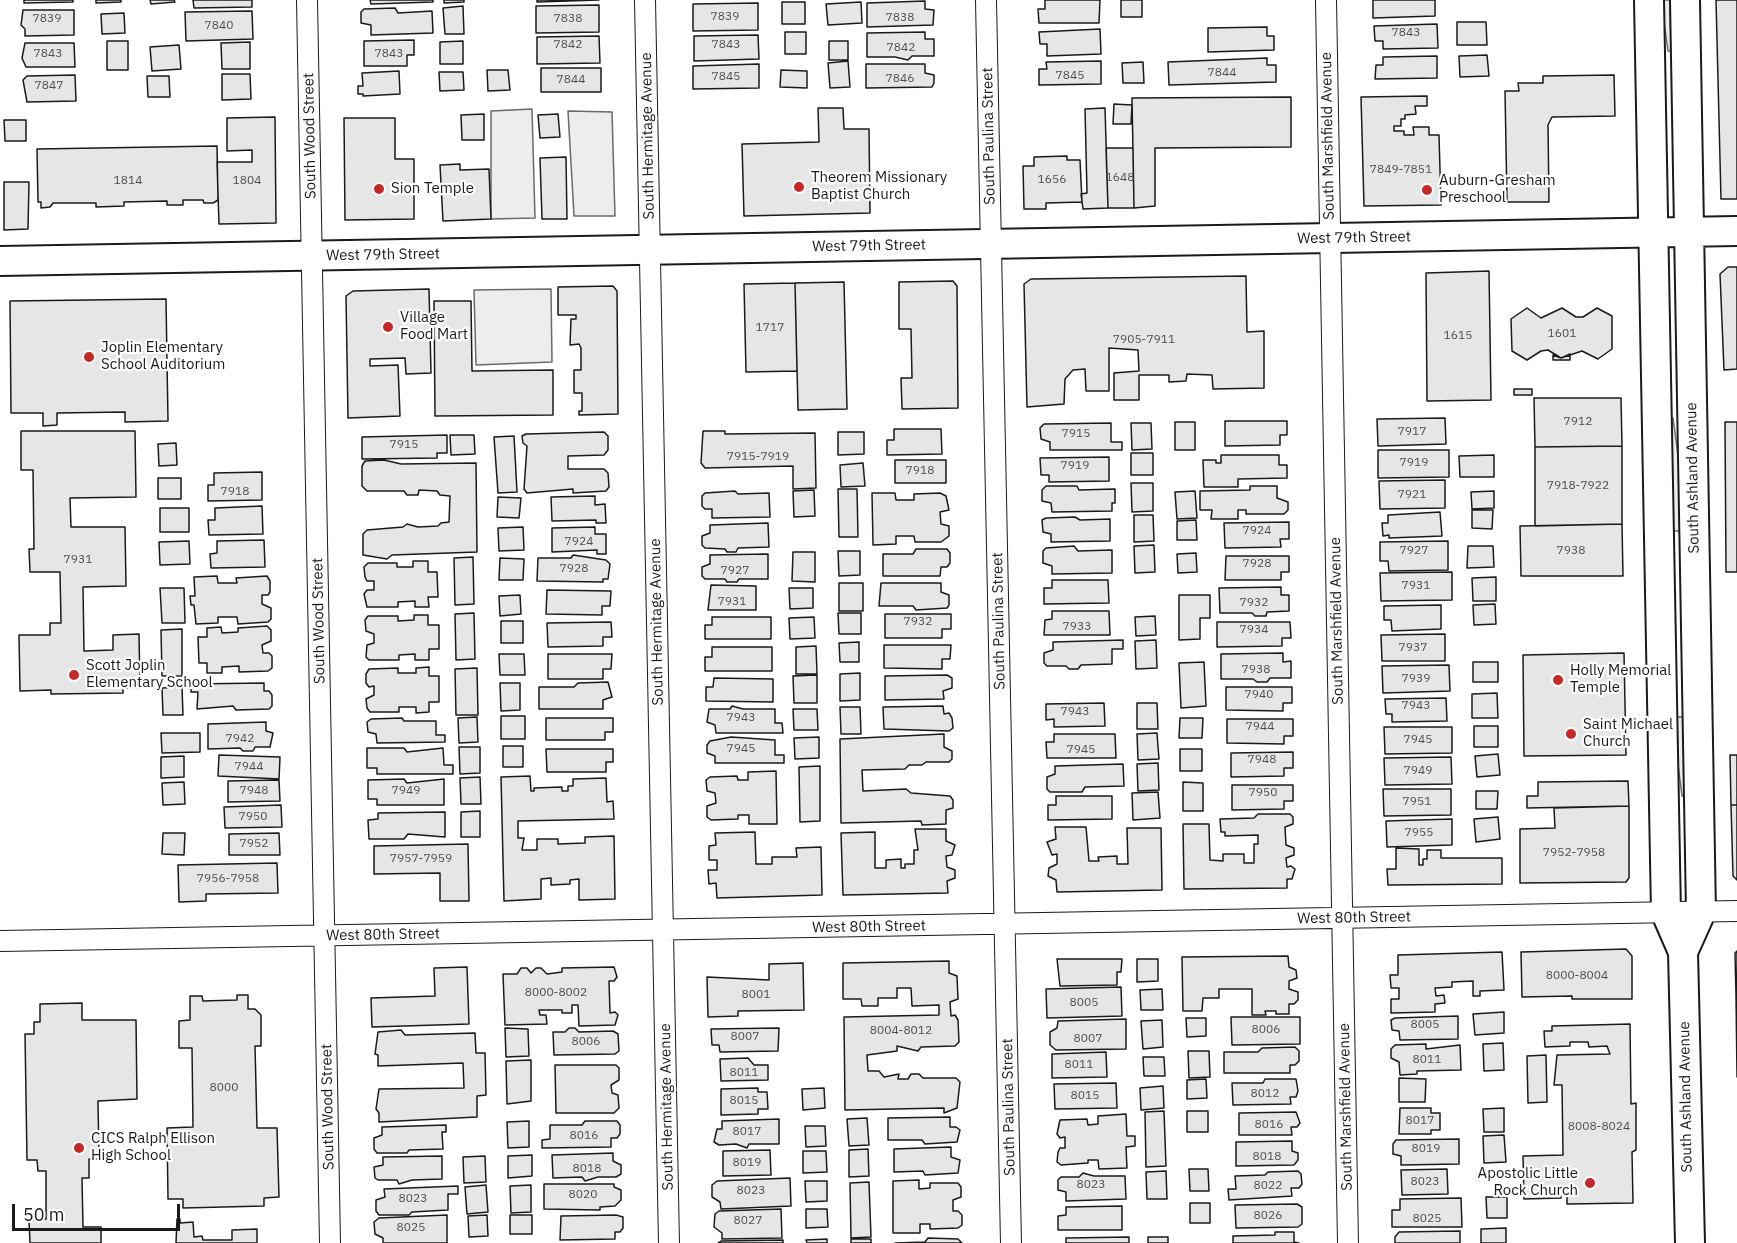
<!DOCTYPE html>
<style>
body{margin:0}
#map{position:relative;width:1737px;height:1243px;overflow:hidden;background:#fff;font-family:"IBM Plex Sans",sans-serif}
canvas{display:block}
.scale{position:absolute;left:12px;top:1204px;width:168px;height:27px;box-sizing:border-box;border:3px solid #1a1a1a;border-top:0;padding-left:8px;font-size:18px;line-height:21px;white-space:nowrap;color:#1a1a1a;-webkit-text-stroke:4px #fff;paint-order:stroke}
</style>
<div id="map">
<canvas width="1737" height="1243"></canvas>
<div class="scale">50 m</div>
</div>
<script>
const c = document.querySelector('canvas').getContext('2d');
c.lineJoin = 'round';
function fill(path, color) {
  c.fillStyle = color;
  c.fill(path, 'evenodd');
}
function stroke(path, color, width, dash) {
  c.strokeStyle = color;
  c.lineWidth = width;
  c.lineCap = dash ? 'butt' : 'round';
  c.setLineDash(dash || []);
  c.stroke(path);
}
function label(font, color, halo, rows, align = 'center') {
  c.font = font + ' "IBM Plex Sans",sans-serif';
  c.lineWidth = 4.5;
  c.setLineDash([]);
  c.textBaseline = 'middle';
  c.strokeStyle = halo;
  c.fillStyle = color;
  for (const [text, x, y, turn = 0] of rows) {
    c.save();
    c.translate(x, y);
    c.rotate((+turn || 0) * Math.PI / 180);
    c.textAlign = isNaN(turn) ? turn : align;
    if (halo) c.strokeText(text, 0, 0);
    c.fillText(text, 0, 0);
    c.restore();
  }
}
const green = new Path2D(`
 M 1661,0 L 1670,0 L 1671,51 L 1668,51 Z
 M 532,109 L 535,218 L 491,219 L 491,111 Z
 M 568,111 L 612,112 L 615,216 L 574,216 Z
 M 551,289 L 552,362 L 476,365 L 474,290 Z
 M 1670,418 L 1673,418 L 1680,470 L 1680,531 L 1672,531 Z
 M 1675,717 L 1684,717 L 1685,796 L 1682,796 L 1676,749 Z`);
const building = new Path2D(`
 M 24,0 L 73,0 L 73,2 L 24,3 Z
 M 96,0 L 121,0 L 121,2 L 96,3 Z
 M 150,0 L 174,0 L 175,2 L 151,4 Z
 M 193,0 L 252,0 L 252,7 L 194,8 Z
 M 370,0 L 433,0 L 433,2 L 371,4 Z
 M 444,0 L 464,0 L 464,2 L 444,3 Z
 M 537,0 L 599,0 L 537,2 Z
 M 1045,0 L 1100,0 L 1099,23 L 1039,23 L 1038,9 L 1045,9 Z
 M 1121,0 L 1142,0 L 1142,17 L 1121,17 Z
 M 1373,0 L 1435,0 L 1435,16 L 1373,18 Z
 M 1716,0 L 1737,0 L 1737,199 L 1721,199 Z
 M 925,1 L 925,9 L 934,10 L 933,25 L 867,27 L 867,3 Z
 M 782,2 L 805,2 L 805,24 L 782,24 Z
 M 861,2 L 862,23 L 828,25 L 826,4 Z
 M 758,3 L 758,30 L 693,31 L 693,4 Z
 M 599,5 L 599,32 L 536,33 L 536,6 Z
 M 463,6 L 464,34 L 445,34 L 443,8 Z
 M 395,8 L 398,13 L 432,11 L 433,33 L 371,35 L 371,25 L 361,23 L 361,12 L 364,9 Z
 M 23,10 L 74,10 L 74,35 L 25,36 L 25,29 L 21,25 Z
 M 252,11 L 253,39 L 186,41 L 185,12 Z
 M 124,13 L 125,33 L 102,34 L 101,14 Z
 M 1457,22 L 1486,22 L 1487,45 L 1457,45 Z
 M 1437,24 L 1438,48 L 1383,49 L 1383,41 L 1375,41 L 1374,26 Z
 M 1267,27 L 1267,36 L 1274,36 L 1274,50 L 1208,52 L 1208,28 Z
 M 1100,29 L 1101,54 L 1047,56 L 1047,44 L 1040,44 L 1039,32 Z
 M 785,32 L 806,32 L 806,54 L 785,54 Z
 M 925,32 L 925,39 L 934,39 L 934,56 L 912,56 L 908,60 L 895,57 L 867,57 L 867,33 Z
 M 758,35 L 759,59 L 694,61 L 694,36 Z
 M 599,36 L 600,63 L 537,64 L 537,37 Z
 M 414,40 L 414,55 L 407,55 L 407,66 L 364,66 L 364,41 Z
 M 107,41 L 128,41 L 128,70 L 107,70 Z
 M 463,41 L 463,64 L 440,64 L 440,42 Z
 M 829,41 L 848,41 L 848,60 L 829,60 Z
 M 250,42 L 250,69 L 222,69 L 221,43 Z
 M 25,43 L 74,43 L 75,67 L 26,67 L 22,58 Z
 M 179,45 L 181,69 L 152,71 L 150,47 Z
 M 1487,55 L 1489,76 L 1460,77 L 1459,56 Z
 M 1437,56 L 1437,78 L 1375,79 L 1376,65 L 1383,65 L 1383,57 Z
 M 1267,58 L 1267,65 L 1276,65 L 1276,82 L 1169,85 L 1168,62 Z
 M 848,61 L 850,87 L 830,88 L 828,63 Z
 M 1101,61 L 1101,84 L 1039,85 L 1039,69 L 1047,69 L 1046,62 Z
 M 1143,62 L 1144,83 L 1123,83 L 1122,63 Z
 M 759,64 L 759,88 L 693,89 L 693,66 Z
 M 866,64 L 925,64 L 925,73 L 934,75 L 934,83 L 932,87 L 866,88 Z
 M 541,68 L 601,68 L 601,92 L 541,92 Z
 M 487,70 L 508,70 L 510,90 L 488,91 Z
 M 781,70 L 807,71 L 807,88 L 780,87 Z
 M 399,71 L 400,94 L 363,96 L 363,94 L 358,94 L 358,86 L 363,86 L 362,73 Z
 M 439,72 L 463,72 L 464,90 L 440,91 Z
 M 222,74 L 250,74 L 251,99 L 222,100 Z
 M 75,75 L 76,101 L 27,102 L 23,80 L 27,76 Z
 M 1614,75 L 1615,116 L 1552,117 L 1548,125 L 1549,202 L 1507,202 L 1505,91 L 1519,91 L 1518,83 L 1543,83 L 1543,76 Z
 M 147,76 L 169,76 L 170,97 L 148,97 Z
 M 1427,96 L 1427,106 L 1415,106 L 1416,114 L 1405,115 L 1405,119 L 1401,119 L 1401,126 L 1394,126 L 1394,131 L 1404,131 L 1404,135 L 1414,135 L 1413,127 L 1429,127 L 1429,135 L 1439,135 L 1441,205 L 1364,206 L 1361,97 Z
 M 1291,97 L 1291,147 L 1155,148 L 1155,206 L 1134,208 L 1132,98 Z
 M 1114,104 L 1132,105 L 1131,124 L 1113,124 Z
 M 818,108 L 843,108 L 844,129 L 869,129 L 870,213 L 744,216 L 742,144 L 819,142 Z
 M 1105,108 L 1108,208 L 1083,209 L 1081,194 L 1087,193 L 1085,109 Z
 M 484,114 L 484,140 L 462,140 L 461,115 Z
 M 558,114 L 560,137 L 540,138 L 538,115 Z
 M 275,117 L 276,223 L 219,224 L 217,162 L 252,162 L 252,150 L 227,151 L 227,118 Z
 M 344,118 L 395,118 L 395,159 L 414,159 L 414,219 L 345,220 Z
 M 4,120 L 26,120 L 26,141 L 5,141 Z
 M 217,146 L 218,200 L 213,203 L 204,203 L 203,200 L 183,200 L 183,205 L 167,205 L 167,201 L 124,202 L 124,206 L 96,207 L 96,203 L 53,203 L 50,207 L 41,208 L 41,202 L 38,202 L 37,149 Z
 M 1106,148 L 1133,148 L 1134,208 L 1108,208 Z
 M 1067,156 L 1067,160 L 1080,160 L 1082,202 L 1046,203 L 1046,209 L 1024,209 L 1023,166 L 1034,166 L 1034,157 Z
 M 566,157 L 567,219 L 542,219 L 540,158 Z
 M 460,164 L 460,170 L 489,169 L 491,219 L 443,221 L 440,165 Z
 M 4,182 L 29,182 L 28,229 L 4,230 Z
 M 1728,267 L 1737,267 L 1737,369 L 1724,370 L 1720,274 Z
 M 1489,271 L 1491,400 L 1427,401 L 1426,273 Z
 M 1246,276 L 1247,332 L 1264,331 L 1264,388 L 1213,389 L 1212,375 L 1187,374 L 1186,381 L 1169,382 L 1169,375 L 1139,375 L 1139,400 L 1114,400 L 1114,373 L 1139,371 L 1138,350 L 1109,348 L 1109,391 L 1086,391 L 1085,369 L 1073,370 L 1065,379 L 1064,404 L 1027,407 L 1024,284 L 1031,279 Z
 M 953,281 L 957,286 L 958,408 L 902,409 L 901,378 L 912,378 L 911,329 L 899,329 L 899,282 Z
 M 844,282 L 847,409 L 798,410 L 795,283 Z
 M 795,283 L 797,371 L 746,372 L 744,284 Z
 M 613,286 L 617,291 L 618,414 L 579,415 L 579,411 L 582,411 L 582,393 L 574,393 L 574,370 L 581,370 L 581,348 L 579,344 L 570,345 L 571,319 L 576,319 L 576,315 L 558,315 L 558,287 Z
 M 429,289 L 431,373 L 406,374 L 405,358 L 370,359 L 370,366 L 398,365 L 400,416 L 348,418 L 346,296 L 353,291 Z
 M 166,299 L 168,421 L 125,422 L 125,412 L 57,413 L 57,425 L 43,426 L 43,413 L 11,413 L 10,301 Z
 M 434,301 L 471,301 L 472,371 L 553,370 L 553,415 L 435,416 Z
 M 1527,308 L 1541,318 L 1562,308 L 1576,317 L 1583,317 L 1597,308 L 1612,316 L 1612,349 L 1598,359 L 1582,351 L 1561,358 L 1548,350 L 1541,351 L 1527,360 L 1512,351 L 1511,319 Z
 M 1570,354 L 1570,360 L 1553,360 L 1553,355 L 1561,358 Z
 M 1514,389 L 1532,389 L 1532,395 L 1514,395 Z
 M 1534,398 L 1621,398 L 1622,446 L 1535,447 Z
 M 1445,418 L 1446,444 L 1378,446 L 1377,419 Z
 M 1225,421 L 1287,421 L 1287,435 L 1280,435 L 1280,445 L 1225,446 Z
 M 1175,422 L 1195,422 L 1195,450 L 1175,450 Z
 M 1725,422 L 1737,422 L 1737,572 L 1726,572 Z
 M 1111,423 L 1111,442 L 1122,442 L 1122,450 L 1050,450 L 1050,442 L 1041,439 L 1040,428 L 1044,424 Z
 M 1131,423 L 1151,423 L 1152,449 L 1132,450 Z
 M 894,429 L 941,429 L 942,454 L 887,455 L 887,440 L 894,440 Z
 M 21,431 L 135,431 L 136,497 L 70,498 L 71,527 L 125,527 L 126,586 L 83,587 L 84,651 L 113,650 L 113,635 L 139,634 L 140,688 L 123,688 L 123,693 L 51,694 L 51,690 L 20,691 L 19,635 L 50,635 L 50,623 L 61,623 L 60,572 L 30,572 L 29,549 L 34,549 L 33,470 L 21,470 Z
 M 703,431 L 725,431 L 725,434 L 815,433 L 816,488 L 793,489 L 793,466 L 705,468 L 701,463 Z
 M 604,432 L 608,436 L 608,450 L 604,455 L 568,456 L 568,469 L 604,469 L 608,473 L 609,487 L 606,491 L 573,493 L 573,489 L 527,493 L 524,489 L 527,446 L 523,443 L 522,436 L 526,434 Z
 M 838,432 L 864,432 L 864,454 L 838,455 Z
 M 447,435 L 447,453 L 437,453 L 437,458 L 362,459 L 362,437 Z
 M 450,435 L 474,435 L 475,454 L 451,455 Z
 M 514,436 L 517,492 L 498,493 L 494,437 Z
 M 176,443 L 177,465 L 159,466 L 158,444 Z
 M 1622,446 L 1622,524 L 1535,526 L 1535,447 Z
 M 1378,450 L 1449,450 L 1449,477 L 1378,478 Z
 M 1131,453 L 1153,453 L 1153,475 L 1131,475 Z
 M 1221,455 L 1279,455 L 1279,465 L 1287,465 L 1287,478 L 1238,479 L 1238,487 L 1204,487 L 1203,460 L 1216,460 L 1216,463 L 1221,463 Z
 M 1494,455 L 1494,477 L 1460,477 L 1459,456 Z
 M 1109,457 L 1109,481 L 1049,482 L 1049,475 L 1041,475 L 1040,458 Z
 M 384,460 L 401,464 L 476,463 L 477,552 L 392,555 L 387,559 L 363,555 L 363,534 L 367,530 L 403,527 L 407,524 L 418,527 L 438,526 L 441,523 L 449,522 L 450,496 L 440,495 L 437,491 L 419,490 L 418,495 L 407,495 L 404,491 L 367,491 L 362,486 L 362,466 L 365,461 Z
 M 895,460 L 946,460 L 946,483 L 895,483 Z
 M 863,463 L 865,486 L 841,487 L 840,465 Z
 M 262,472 L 262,500 L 208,501 L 208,485 L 214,485 L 214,473 Z
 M 158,478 L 181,478 L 181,499 L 158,499 Z
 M 1445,480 L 1445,508 L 1380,509 L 1379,481 Z
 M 1131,483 L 1153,483 L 1153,511 L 1132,512 Z
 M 1046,486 L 1077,486 L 1079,490 L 1115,489 L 1115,503 L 1112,503 L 1112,511 L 1052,512 L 1051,503 L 1042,501 L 1042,490 Z
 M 1250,486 L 1277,486 L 1277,498 L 1288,502 L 1288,510 L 1284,514 L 1246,514 L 1246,510 L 1238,510 L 1238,519 L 1211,519 L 1212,510 L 1200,510 L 1200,491 L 1250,490 Z
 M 838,489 L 857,489 L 858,537 L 839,537 Z
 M 814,490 L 815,516 L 794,517 L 793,491 Z
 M 735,491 L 738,494 L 769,493 L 770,517 L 712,518 L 712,509 L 705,509 L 702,506 L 702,496 L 705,493 Z
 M 1195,491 L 1197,518 L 1177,519 L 1175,492 Z
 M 1494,491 L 1494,508 L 1472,509 L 1471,492 Z
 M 872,493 L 895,493 L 896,500 L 914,500 L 914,494 L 940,493 L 946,496 L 949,510 L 940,512 L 941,524 L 949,526 L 949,536 L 941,542 L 915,542 L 914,536 L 896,536 L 896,544 L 873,545 Z
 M 595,496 L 595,505 L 605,504 L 606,523 L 596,523 L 596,520 L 552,521 L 551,497 Z
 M 498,497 L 521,498 L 519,518 L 497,517 Z
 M 262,506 L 263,534 L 209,535 L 208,520 L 215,520 L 215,508 Z
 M 160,508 L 189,508 L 189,532 L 160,532 Z
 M 1472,510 L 1493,510 L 1492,529 L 1472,528 Z
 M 1440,512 L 1442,536 L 1389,538 L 1389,535 L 1383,536 L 1382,523 L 1388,523 L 1388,515 Z
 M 1134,515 L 1153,515 L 1154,541 L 1134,542 Z
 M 1075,517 L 1080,520 L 1110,519 L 1110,541 L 1051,542 L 1051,534 L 1043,532 L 1042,520 L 1046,518 Z
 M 1196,520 L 1197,540 L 1177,540 L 1177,521 Z
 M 1289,522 L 1289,539 L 1280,539 L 1281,547 L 1225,548 L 1224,523 Z
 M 768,523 L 769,547 L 738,548 L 736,552 L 727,552 L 725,549 L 705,548 L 702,545 L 702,536 L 710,533 L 710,525 Z
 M 1622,524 L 1623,576 L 1521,576 L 1520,526 Z
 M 523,527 L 524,550 L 499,551 L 498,528 Z
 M 595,527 L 595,534 L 606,534 L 606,554 L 597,554 L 597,550 L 552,552 L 552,528 Z
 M 264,540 L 265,567 L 211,568 L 210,554 L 217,553 L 217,541 Z
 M 189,541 L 190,564 L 160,565 L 159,542 Z
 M 1448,541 L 1448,570 L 1389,571 L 1388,561 L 1380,561 L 1380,542 Z
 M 1154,545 L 1155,572 L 1135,573 L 1134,546 Z
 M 1074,546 L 1078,551 L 1112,550 L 1112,573 L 1052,574 L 1052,566 L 1043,563 L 1043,551 L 1046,548 Z
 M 1468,546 L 1493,546 L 1494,567 L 1467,568 Z
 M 916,549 L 947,549 L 950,553 L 950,563 L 947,567 L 941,567 L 940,576 L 883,576 L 883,554 L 913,554 Z
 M 838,551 L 860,551 L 860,575 L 839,576 Z
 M 793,552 L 815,552 L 815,582 L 792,581 Z
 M 1196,553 L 1197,572 L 1178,573 L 1177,554 Z
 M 768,554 L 768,579 L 739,579 L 737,582 L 727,582 L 725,579 L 705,579 L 702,576 L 702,567 L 710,564 L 710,555 Z
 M 573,555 L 606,560 L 610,564 L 608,579 L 603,579 L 603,582 L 537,581 L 538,558 L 571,558 Z
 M 1226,556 L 1289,556 L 1289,572 L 1281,572 L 1281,580 L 1225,580 Z
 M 473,557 L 474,604 L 455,605 L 454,558 Z
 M 500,558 L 524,559 L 523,580 L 499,580 Z
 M 413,561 L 428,561 L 428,572 L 437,572 L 438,597 L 428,597 L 429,607 L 415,607 L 415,601 L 398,602 L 398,607 L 367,607 L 364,594 L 367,590 L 374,590 L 374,581 L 367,581 L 365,577 L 364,567 L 368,563 L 397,563 L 397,567 L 413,567 Z
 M 1452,572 L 1452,600 L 1381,601 L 1380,573 Z
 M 217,576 L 218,583 L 237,583 L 236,578 L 267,576 L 270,581 L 270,592 L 268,595 L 262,595 L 262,604 L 271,608 L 271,619 L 268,622 L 238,624 L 237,617 L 218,617 L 218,623 L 196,624 L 194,605 L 191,605 L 190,596 L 195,596 L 194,577 Z
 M 1496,577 L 1496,601 L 1473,601 L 1472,578 Z
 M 1052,580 L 1108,580 L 1109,603 L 1044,604 L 1044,588 L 1052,588 Z
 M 839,583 L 863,583 L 863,611 L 839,611 Z
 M 881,583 L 941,583 L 941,592 L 949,595 L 949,605 L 947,608 L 916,610 L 913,606 L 879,606 Z
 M 711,585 L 756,586 L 756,610 L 708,610 Z
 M 1281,587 L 1281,595 L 1289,595 L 1289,611 L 1267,612 L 1266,616 L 1255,616 L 1252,613 L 1220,613 L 1219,588 Z
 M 160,588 L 184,588 L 185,623 L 162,623 Z
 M 789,588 L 813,588 L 813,608 L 790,609 Z
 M 547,590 L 611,591 L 610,606 L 602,606 L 602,615 L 546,614 Z
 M 520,595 L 521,614 L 500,616 L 499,596 Z
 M 1179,595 L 1210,595 L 1210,618 L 1200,618 L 1200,639 L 1179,640 Z
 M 1495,604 L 1496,624 L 1474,625 L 1473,605 Z
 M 1441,605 L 1441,629 L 1392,631 L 1391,620 L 1384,620 L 1384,606 Z
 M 1052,611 L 1109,611 L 1110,635 L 1044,635 L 1045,620 L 1052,619 Z
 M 474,613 L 475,659 L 456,660 L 455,614 Z
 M 838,613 L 861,613 L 861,634 L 839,634 Z
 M 885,614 L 951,614 L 951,629 L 942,629 L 942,638 L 885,638 Z
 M 414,615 L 428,615 L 428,625 L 439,625 L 439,649 L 429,649 L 429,660 L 415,660 L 415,654 L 399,655 L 399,660 L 369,660 L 366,657 L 367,645 L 374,643 L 374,634 L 366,631 L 365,620 L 368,616 L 398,616 L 398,621 L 414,620 Z
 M 1155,616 L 1156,635 L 1136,636 L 1135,617 Z
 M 712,617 L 771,617 L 771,639 L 705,639 L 705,625 L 712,625 Z
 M 814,617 L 815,638 L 790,639 L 789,618 Z
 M 501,621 L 523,621 L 523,643 L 501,643 Z
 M 611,622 L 612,637 L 603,637 L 603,646 L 548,647 L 547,623 Z
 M 1217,622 L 1290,622 L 1291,638 L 1282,638 L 1282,646 L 1217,647 Z
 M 267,626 L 271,630 L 271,641 L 262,645 L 263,653 L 269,653 L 272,656 L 272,668 L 268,671 L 239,672 L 239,666 L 222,667 L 222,673 L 207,673 L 207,663 L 199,663 L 198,637 L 207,637 L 207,628 L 221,627 L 222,633 L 238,632 L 238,628 Z
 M 182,629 L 182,676 L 162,676 L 161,630 Z
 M 1445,634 L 1445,661 L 1382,661 L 1381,635 Z
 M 1123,640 L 1123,649 L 1112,649 L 1112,664 L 1081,665 L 1078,669 L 1069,669 L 1066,666 L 1047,666 L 1044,663 L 1044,653 L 1053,650 L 1053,642 Z
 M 1156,640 L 1157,668 L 1136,669 L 1135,641 Z
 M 859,642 L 859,662 L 840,662 L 839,643 Z
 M 884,645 L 951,645 L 950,659 L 942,659 L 942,669 L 884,668 Z
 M 816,646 L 817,674 L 796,674 L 796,647 Z
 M 712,647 L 772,647 L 772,671 L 705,671 L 705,657 L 712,657 Z
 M 1283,653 L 1283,662 L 1291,661 L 1291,678 L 1270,678 L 1267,682 L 1257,682 L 1253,679 L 1221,679 L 1221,654 Z
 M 1624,653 L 1626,755 L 1524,756 L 1523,655 Z
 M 499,654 L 524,654 L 525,675 L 500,675 Z
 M 548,654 L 612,654 L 611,669 L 603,669 L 603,679 L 548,679 Z
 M 1204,662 L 1206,706 L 1181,708 L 1179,663 Z
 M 1473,662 L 1498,662 L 1498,682 L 1473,682 Z
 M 1449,665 L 1450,691 L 1383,693 L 1382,666 Z
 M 429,667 L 429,676 L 439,676 L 439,702 L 429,702 L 429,712 L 416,713 L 416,707 L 399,707 L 399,712 L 370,712 L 367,708 L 366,699 L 374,695 L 374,686 L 369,687 L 366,683 L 366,674 L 369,669 L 398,668 L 398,673 L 416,673 L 416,668 Z
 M 477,668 L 478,715 L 456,715 L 455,669 Z
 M 860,673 L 860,700 L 840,701 L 840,674 Z
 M 817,675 L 817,703 L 794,703 L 793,676 Z
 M 947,675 L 952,678 L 952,688 L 943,691 L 944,699 L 885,700 L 885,676 Z
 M 714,678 L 773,679 L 773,702 L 706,701 L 706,687 L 713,687 Z
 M 608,682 L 612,697 L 603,700 L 603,709 L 539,709 L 539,687 L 574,687 L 578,683 Z
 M 264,683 L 264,691 L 269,691 L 272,695 L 272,706 L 269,709 L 236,710 L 233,706 L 197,709 L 198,692 L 191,692 L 191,684 Z
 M 500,683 L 520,683 L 520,710 L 501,711 Z
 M 182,687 L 183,715 L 163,715 L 162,688 Z
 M 1226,687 L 1292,687 L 1292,703 L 1283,703 L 1283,711 L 1226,710 Z
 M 1497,693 L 1498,718 L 1472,718 L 1472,694 Z
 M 1446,698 L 1447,721 L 1392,722 L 1392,714 L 1386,714 L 1385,699 Z
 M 1104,703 L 1105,726 L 1054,727 L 1054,719 L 1046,720 L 1046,704 Z
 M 1137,703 L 1157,703 L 1158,729 L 1137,729 Z
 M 732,706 L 743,709 L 775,709 L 775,723 L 782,723 L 783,733 L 716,733 L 715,725 L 707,722 L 709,709 L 730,709 Z
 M 943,706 L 944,714 L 949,713 L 952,718 L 953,728 L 949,731 L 884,729 L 883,707 Z
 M 840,707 L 860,707 L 861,734 L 841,734 Z
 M 793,709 L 817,709 L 818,730 L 794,730 Z
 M 501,716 L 525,716 L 525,739 L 501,739 Z
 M 477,717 L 478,742 L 459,743 L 458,718 Z
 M 402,718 L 404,721 L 436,721 L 436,735 L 445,735 L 445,742 L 377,743 L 376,734 L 368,732 L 367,722 L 371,719 Z
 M 546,718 L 613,718 L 613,732 L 605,732 L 605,740 L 546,740 Z
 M 1180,718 L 1203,718 L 1202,738 L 1179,738 Z
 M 1227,719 L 1293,719 L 1293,736 L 1284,736 L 1284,744 L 1227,743 Z
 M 266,722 L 266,731 L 273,733 L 270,747 L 255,747 L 253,751 L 243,751 L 240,748 L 208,749 L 208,724 Z
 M 1474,726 L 1498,726 L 1498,747 L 1474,747 Z
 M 1384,727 L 1452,727 L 1452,753 L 1385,754 Z
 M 161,733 L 200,733 L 200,752 L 162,753 Z
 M 1157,733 L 1159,759 L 1138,760 L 1137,734 Z
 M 944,734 L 944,747 L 952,751 L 952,759 L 949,762 L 926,762 L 922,765 L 909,765 L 905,769 L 862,770 L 863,791 L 906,789 L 911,793 L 950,796 L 953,800 L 953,808 L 946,810 L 946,824 L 922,825 L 921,821 L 841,823 L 840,739 Z
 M 1054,734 L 1115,734 L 1116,758 L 1047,758 L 1046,742 L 1054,742 Z
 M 731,737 L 775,740 L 775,755 L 784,755 L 784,763 L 715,763 L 715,756 L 707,753 L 707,745 L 710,741 Z
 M 819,737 L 819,758 L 795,759 L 794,738 Z
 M 503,746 L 523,746 L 523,767 L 503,767 Z
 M 459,747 L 480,747 L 480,773 L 460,774 Z
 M 367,748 L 404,748 L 407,752 L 443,748 L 444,765 L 453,765 L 453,774 L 377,774 L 377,768 L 367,768 Z
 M 546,749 L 613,749 L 613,762 L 606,762 L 606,772 L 547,772 Z
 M 1180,749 L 1202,749 L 1202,771 L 1180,771 Z
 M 1293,752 L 1293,768 L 1284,768 L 1284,776 L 1231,777 L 1231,753 Z
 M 1498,754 L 1500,775 L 1477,777 L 1475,756 Z
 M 219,755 L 280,757 L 279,779 L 218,776 Z
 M 1730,755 L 1737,755 L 1737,805 L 1731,805 Z
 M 184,756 L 184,777 L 161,778 L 161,757 Z
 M 1451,757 L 1452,784 L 1385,785 L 1384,758 Z
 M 1158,763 L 1159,790 L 1138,791 L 1137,764 Z
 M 1123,764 L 1124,786 L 1085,787 L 1082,792 L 1050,792 L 1047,789 L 1047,777 L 1055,774 L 1055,766 Z
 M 820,766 L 820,821 L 800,822 L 799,767 Z
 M 776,771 L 777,824 L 749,824 L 749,815 L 738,815 L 738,819 L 711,820 L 707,817 L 707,806 L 716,803 L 715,793 L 707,791 L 706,780 L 710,777 L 737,776 L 738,780 L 748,780 L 748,772 Z
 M 530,776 L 531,791 L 534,791 L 534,788 L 562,787 L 562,791 L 568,791 L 568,786 L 573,786 L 573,779 L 606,778 L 607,802 L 613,801 L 614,819 L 518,821 L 518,838 L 524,838 L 522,850 L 537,850 L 537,839 L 558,839 L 558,844 L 585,843 L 585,837 L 614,836 L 615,899 L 579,900 L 579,879 L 570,880 L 570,884 L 551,885 L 551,878 L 541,879 L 541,899 L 504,901 L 501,777 Z
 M 480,777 L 481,804 L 461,804 L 460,778 Z
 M 404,779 L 407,783 L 444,779 L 444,805 L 377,805 L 377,799 L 368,799 L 368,780 Z
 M 279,780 L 280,801 L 228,802 L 228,781 Z
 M 1628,781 L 1629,806 L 1527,808 L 1527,796 L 1538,796 L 1538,782 Z
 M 184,782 L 185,804 L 163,805 L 162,783 Z
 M 1183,782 L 1203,783 L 1203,811 L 1183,811 Z
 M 1232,785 L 1293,785 L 1293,801 L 1284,801 L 1284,809 L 1232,810 Z
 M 1383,789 L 1451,789 L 1451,815 L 1384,816 Z
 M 1476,791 L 1498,791 L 1497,809 L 1476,809 Z
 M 1158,792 L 1160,818 L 1133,820 L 1132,793 Z
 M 1056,796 L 1112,796 L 1112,819 L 1048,820 L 1048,805 L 1056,805 Z
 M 281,805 L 282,827 L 225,828 L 224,807 Z
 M 1731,805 L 1737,805 L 1737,880 L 1733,876 Z
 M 1629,806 L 1629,878 L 1626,882 L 1520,883 L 1520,829 L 1555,828 L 1554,808 Z
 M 480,811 L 480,837 L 461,837 L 461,812 Z
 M 445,812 L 445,837 L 408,834 L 404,839 L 369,839 L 368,820 L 378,819 L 378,813 Z
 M 1258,814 L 1290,814 L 1293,817 L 1293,824 L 1285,827 L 1286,845 L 1294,848 L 1294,855 L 1286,858 L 1287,867 L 1291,866 L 1295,869 L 1292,879 L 1287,879 L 1287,888 L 1184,889 L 1183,824 L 1209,824 L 1210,860 L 1223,861 L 1223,854 L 1244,854 L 1244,863 L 1254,863 L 1254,844 L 1258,844 L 1258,835 L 1225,836 L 1225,832 L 1221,832 L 1220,819 L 1254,818 Z
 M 1498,817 L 1500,839 L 1476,842 L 1474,819 Z
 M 1452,819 L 1452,845 L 1387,847 L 1386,821 Z
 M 1055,827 L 1086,827 L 1089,861 L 1099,861 L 1098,857 L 1117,856 L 1117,864 L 1128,864 L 1127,828 L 1161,828 L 1162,890 L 1057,892 L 1056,880 L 1048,876 L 1049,868 L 1057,864 L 1057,854 L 1052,855 L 1047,842 L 1056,839 Z
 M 915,829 L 946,829 L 946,841 L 955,845 L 952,855 L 946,856 L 947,867 L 955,870 L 955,878 L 947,881 L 948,893 L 843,895 L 841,833 L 875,832 L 875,868 L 886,868 L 886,860 L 901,859 L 901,868 L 905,868 L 905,864 L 914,864 L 914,850 L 918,850 Z
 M 755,832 L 756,864 L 772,864 L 772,857 L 797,857 L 796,848 L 821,847 L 822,895 L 717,898 L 716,883 L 709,884 L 708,870 L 717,870 L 717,860 L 709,860 L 709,846 L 716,845 L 715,833 Z
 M 163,833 L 185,833 L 184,855 L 162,854 Z
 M 279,833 L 280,855 L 229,855 L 229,834 Z
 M 468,844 L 469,901 L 440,901 L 440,873 L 374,874 L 374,846 Z
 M 1396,848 L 1419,849 L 1419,865 L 1423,865 L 1423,859 L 1427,859 L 1427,850 L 1441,850 L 1441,858 L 1502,858 L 1502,884 L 1388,885 L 1387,869 L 1396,869 Z
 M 277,863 L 278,893 L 206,894 L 206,901 L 179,902 L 178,865 Z
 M 1626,949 L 1632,956 L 1632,999 L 1572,999 L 1572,996 L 1522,997 L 1521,952 Z
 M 1737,951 L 1737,996 L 1736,996 L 1735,953 Z
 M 1502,952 L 1504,990 L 1480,991 L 1480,996 L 1473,996 L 1473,981 L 1452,982 L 1452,987 L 1435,988 L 1436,996 L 1444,995 L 1445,1003 L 1435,1004 L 1435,1012 L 1391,1013 L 1391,999 L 1399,999 L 1399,988 L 1391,988 L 1390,975 L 1398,975 L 1398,955 Z
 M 1288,956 L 1289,967 L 1296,970 L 1297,978 L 1289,981 L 1289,989 L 1298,992 L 1298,1000 L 1294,1004 L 1289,1004 L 1289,1014 L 1276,1014 L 1276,1011 L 1265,1011 L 1266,1015 L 1252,1015 L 1252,989 L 1219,989 L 1219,998 L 1203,998 L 1202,1011 L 1183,1011 L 1182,957 Z
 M 1057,959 L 1122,959 L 1121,972 L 1117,972 L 1117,985 L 1060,986 Z
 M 1137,959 L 1158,959 L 1158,981 L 1137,982 Z
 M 949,961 L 949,973 L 957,976 L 958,999 L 950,1002 L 951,1016 L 955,1015 L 958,1020 L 959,1042 L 955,1046 L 921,1047 L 918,1051 L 897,1046 L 897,1051 L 867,1055 L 868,1071 L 879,1071 L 884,1077 L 899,1074 L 898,1079 L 908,1079 L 911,1074 L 919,1074 L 923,1078 L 956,1078 L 960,1082 L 957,1108 L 944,1113 L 944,1108 L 845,1110 L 844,1017 L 939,1015 L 939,1005 L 912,1006 L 911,988 L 897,988 L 897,998 L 878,998 L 878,1006 L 862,1006 L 861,999 L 843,999 L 843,963 Z
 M 803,963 L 804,1010 L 738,1011 L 738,1016 L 708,1017 L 707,977 L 769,980 L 769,964 Z
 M 467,967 L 469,1024 L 372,1027 L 371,998 L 435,996 L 434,968 Z
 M 614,967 L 617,977 L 614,981 L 609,981 L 610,1013 L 615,1012 L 618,1015 L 615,1025 L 579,1026 L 578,1005 L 572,1005 L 572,1013 L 562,1013 L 562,1010 L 539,1010 L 540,1015 L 546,1015 L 547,1024 L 505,1025 L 503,974 L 517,974 L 521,968 L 527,968 L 531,973 L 536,968 L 541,968 L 547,974 L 562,972 L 562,968 Z
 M 1121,987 L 1122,1016 L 1047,1018 L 1046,989 Z
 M 1162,989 L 1163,1010 L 1141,1010 L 1140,990 Z
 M 237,995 L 248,995 L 248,1009 L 255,1009 L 261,1015 L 261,1046 L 255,1046 L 257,1128 L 277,1128 L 279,1197 L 264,1198 L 264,1206 L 183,1208 L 183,1199 L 168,1199 L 167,1128 L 193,1127 L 192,1048 L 179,1048 L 179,1021 L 190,1020 L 190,996 L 202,996 L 203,1001 L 237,1000 Z
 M 1736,996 L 1737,996 L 1737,1077 Z
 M 82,1003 L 82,1020 L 136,1020 L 137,1099 L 98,1101 L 99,1159 L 89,1159 L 89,1178 L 82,1178 L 83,1227 L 101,1227 L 101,1243 L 30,1243 L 29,1220 L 46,1219 L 46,1171 L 38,1171 L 37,1160 L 27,1160 L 25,1034 L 34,1034 L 34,1022 L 40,1022 L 40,1004 Z
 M 1504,1012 L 1504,1033 L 1475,1035 L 1473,1014 Z
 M 1458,1016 L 1458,1039 L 1400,1040 L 1399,1031 L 1392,1030 L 1391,1020 L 1395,1018 Z
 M 1231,1017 L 1300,1017 L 1300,1044 L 1232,1045 Z
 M 1186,1018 L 1206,1018 L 1206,1036 L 1187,1037 Z
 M 1126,1019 L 1126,1049 L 1056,1050 L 1050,1045 L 1050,1032 L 1057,1028 L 1058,1021 Z
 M 1162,1020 L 1163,1047 L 1143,1049 L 1141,1021 Z
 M 1630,1024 L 1631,1104 L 1636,1103 L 1636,1150 L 1632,1152 L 1633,1203 L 1567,1204 L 1567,1191 L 1560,1191 L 1561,1198 L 1524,1199 L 1523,1156 L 1563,1155 L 1562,1085 L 1554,1085 L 1557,1055 L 1610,1054 L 1607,1046 L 1589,1047 L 1588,1042 L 1570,1042 L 1570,1046 L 1545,1047 L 1544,1031 L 1552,1031 L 1552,1026 Z
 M 505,1028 L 528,1029 L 529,1056 L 506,1057 Z
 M 569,1028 L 575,1028 L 579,1032 L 613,1031 L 618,1034 L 619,1051 L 615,1054 L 554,1055 L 553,1032 L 565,1032 Z
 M 779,1028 L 778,1051 L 720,1052 L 719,1045 L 712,1045 L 711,1029 Z
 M 401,1030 L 405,1035 L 475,1033 L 476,1053 L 485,1053 L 486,1095 L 477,1096 L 477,1117 L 379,1122 L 379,1113 L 376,1109 L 379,1089 L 464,1088 L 463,1063 L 378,1066 L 378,1055 L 375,1054 L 378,1032 Z
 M 1503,1043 L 1504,1070 L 1484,1071 L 1483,1044 Z
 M 1426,1044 L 1426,1049 L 1460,1045 L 1461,1070 L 1417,1071 L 1417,1074 L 1400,1075 L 1399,1062 L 1391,1058 L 1391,1049 L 1395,1045 Z
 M 1295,1047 L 1299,1051 L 1299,1061 L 1295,1065 L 1290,1065 L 1290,1073 L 1224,1073 L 1224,1052 L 1258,1052 L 1262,1048 Z
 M 1188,1051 L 1209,1051 L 1210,1077 L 1189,1078 Z
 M 1106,1052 L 1107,1077 L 1052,1078 L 1052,1054 Z
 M 1546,1055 L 1547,1102 L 1528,1103 L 1527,1056 Z
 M 1143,1057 L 1164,1057 L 1165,1076 L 1144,1076 Z
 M 748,1058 L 754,1065 L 768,1065 L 768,1080 L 721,1081 L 720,1059 Z
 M 531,1060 L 531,1101 L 507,1104 L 506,1061 Z
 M 555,1065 L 616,1065 L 619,1068 L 619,1080 L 611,1085 L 612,1093 L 618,1095 L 619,1108 L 614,1113 L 556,1113 Z
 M 1399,1078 L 1426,1079 L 1425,1102 L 1399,1102 Z
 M 1206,1079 L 1207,1098 L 1187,1099 L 1187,1080 Z
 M 1265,1079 L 1296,1079 L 1298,1091 L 1296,1097 L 1290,1097 L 1291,1104 L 1233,1105 L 1232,1083 L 1263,1083 Z
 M 1116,1083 L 1117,1108 L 1055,1109 L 1054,1084 Z
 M 1163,1086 L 1164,1108 L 1141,1110 L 1140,1088 Z
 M 758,1088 L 758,1092 L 767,1092 L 768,1109 L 758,1109 L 758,1114 L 721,1115 L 721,1089 Z
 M 824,1088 L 825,1108 L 803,1110 L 802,1089 Z
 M 1400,1108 L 1431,1108 L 1431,1113 L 1440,1113 L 1440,1130 L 1431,1130 L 1431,1134 L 1399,1134 Z
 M 1504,1108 L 1504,1132 L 1484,1132 L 1483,1109 Z
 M 1164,1111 L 1166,1166 L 1146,1167 L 1145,1112 Z
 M 1187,1111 L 1208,1111 L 1208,1132 L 1187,1132 Z
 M 1296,1112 L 1300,1123 L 1297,1127 L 1291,1127 L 1292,1135 L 1239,1135 L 1239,1113 Z
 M 1126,1114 L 1127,1136 L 1135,1136 L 1135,1146 L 1126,1147 L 1127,1168 L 1099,1169 L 1098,1160 L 1088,1160 L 1088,1163 L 1061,1165 L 1057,1162 L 1058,1152 L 1060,1148 L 1065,1148 L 1065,1137 L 1060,1138 L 1057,1134 L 1060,1120 L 1087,1119 L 1088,1125 L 1098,1124 L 1098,1116 Z
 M 950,1117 L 950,1127 L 956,1127 L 960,1130 L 957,1142 L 925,1144 L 922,1140 L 888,1140 L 888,1118 Z
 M 867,1118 L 869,1145 L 849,1146 L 847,1119 Z
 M 779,1119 L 779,1144 L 749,1144 L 747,1148 L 736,1144 L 719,1145 L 714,1142 L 717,1129 L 722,1129 L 722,1121 Z
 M 529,1121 L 529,1147 L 508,1148 L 507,1122 Z
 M 585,1121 L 617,1121 L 620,1125 L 620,1134 L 617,1138 L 611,1138 L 611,1147 L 542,1148 L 542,1140 L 550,1139 L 550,1125 L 582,1125 Z
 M 446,1125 L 446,1132 L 442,1132 L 443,1149 L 409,1150 L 407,1153 L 377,1153 L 374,1149 L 374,1138 L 382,1135 L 382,1127 Z
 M 805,1126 L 825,1126 L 826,1146 L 806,1147 Z
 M 1504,1135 L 1506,1162 L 1484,1163 L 1483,1136 Z
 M 1459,1139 L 1459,1164 L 1401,1165 L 1401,1156 L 1393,1154 L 1393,1144 L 1396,1140 Z
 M 1292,1141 L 1292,1151 L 1298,1153 L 1298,1160 L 1294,1165 L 1236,1166 L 1236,1142 Z
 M 951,1147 L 951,1157 L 960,1160 L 958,1173 L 925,1175 L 923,1171 L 894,1172 L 894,1149 Z
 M 868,1149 L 869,1176 L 849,1177 L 849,1150 Z
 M 770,1150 L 771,1175 L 723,1176 L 723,1151 Z
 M 803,1151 L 826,1151 L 827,1172 L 803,1173 Z
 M 613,1153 L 613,1161 L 621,1165 L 621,1174 L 616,1177 L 598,1177 L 585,1181 L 582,1177 L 553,1178 L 552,1155 Z
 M 532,1155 L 532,1176 L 508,1178 L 508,1156 Z
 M 442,1156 L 442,1179 L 412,1180 L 399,1184 L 397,1180 L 378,1180 L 375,1178 L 374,1167 L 383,1165 L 383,1157 Z
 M 485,1156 L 486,1182 L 464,1183 L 463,1157 Z
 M 1189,1169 L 1208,1169 L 1209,1191 L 1190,1191 Z
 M 1447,1169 L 1448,1194 L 1402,1195 L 1401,1170 Z
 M 1166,1171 L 1167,1199 L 1147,1199 L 1146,1172 Z
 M 1298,1171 L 1301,1174 L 1302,1184 L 1299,1188 L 1291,1188 L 1292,1196 L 1229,1200 L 1228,1189 L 1236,1189 L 1235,1176 L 1265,1175 L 1268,1172 Z
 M 1083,1173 L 1094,1176 L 1125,1176 L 1126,1199 L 1066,1201 L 1066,1192 L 1058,1190 L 1058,1180 L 1061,1177 L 1079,1177 Z
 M 790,1178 L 791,1206 L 721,1209 L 720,1202 L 712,1197 L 712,1185 L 717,1181 Z
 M 919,1180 L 919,1189 L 930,1188 L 930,1183 L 958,1183 L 961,1187 L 961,1197 L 953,1200 L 953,1211 L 958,1211 L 962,1215 L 962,1225 L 958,1228 L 930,1229 L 930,1224 L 920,1224 L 920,1233 L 893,1233 L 893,1181 Z
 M 805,1181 L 827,1181 L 827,1201 L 806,1202 Z
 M 869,1182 L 871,1237 L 851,1238 L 850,1183 Z
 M 544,1184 L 614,1184 L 614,1187 L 621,1190 L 621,1200 L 615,1206 L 600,1207 L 600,1210 L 544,1209 Z
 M 486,1185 L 488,1212 L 467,1214 L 465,1187 Z
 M 531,1185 L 531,1212 L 511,1213 L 510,1186 Z
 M 458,1186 L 458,1194 L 448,1194 L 448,1210 L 412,1212 L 409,1215 L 379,1215 L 376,1211 L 376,1200 L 385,1197 L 384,1189 Z
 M 1486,1197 L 1507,1197 L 1507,1218 L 1487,1218 Z
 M 1461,1198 L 1462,1227 L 1392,1227 L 1392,1210 L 1400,1210 L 1400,1199 Z
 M 1190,1203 L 1210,1203 L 1210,1223 L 1190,1223 Z
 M 1297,1204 L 1302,1207 L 1302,1224 L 1298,1227 L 1236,1228 L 1235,1205 Z
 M 1122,1206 L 1122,1230 L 1058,1230 L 1058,1216 L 1066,1215 L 1066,1207 Z
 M 781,1209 L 782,1238 L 722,1239 L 722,1233 L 714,1227 L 715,1214 L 719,1211 Z
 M 806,1209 L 827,1209 L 828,1227 L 806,1228 Z
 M 447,1215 L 447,1243 L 383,1243 L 383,1238 L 375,1234 L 374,1222 L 379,1218 Z
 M 487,1215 L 488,1236 L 469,1237 L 468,1216 Z
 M 510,1215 L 532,1215 L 532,1234 L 510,1234 Z
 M 616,1215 L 623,1217 L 623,1228 L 620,1232 L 615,1232 L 615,1239 L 560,1240 L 561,1216 Z
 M 177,1219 L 180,1219 L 180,1223 L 193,1222 L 194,1237 L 202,1236 L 203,1240 L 232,1240 L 232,1230 L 257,1229 L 257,1243 L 176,1243 Z
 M 1506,1228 L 1506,1243 L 1481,1243 L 1481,1229 Z
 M 1460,1231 L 1460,1243 L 1395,1243 L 1395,1237 L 1399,1232 Z
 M 1275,1232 L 1294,1232 L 1294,1242 L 1299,1243 L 1233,1243 L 1233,1236 L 1275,1235 Z
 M 1129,1237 L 1129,1243 L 1066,1243 L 1066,1238 Z
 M 1148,1237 L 1168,1237 L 1168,1243 L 1148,1243 Z
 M 928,1238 L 958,1239 L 962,1243 L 895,1243 L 925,1242 Z
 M 827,1239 L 827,1243 L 807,1243 L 806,1240 Z
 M 851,1239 L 871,1239 L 871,1243 L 851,1243 Z
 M 783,1240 L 783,1243 L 718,1243 L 721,1241 Z`);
const minor = new Path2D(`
 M 307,0 L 330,1243
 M 645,0 L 669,1243
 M 986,0 L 1011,1243
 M 1326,0 L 1348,1243
 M 0,941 L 1737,911`);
const secondary = new Path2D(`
 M 1649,0 L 1666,913 L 1683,952 L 1690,1243
 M 0,261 L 1737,231
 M 1683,952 L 1701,912 L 1685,0`);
const markers = [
 [799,187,6,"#c62828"],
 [379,189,6,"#c62828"],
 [1427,190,6,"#c62828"],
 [388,327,6,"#c62828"],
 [89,357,6,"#c62828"],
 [74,675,6,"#c62828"],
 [1558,680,6,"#c62828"],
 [1571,734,6,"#c62828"],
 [79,1148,6,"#c62828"],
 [1590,1183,6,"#c62828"]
];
const numberNames = [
 ["7839",725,17],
 ["7838",900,18],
 ["7839",47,19],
 ["7838",568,19],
 ["7840",219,26],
 ["7843",1406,33],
 ["7842",568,45],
 ["7843",726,45],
 ["7842",901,48],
 ["7843",48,54],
 ["7843",389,54],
 ["7844",1222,73],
 ["7845",1070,76],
 ["7845",726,77],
 ["7846",900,79],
 ["7844",571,80],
 ["7847",49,86],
 ["7849-7851",1401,170],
 ["1648",1120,178],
 ["1656",1052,180],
 ["1814",128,181],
 ["1804",247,181],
 ["1717",770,328],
 ["1601",1562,334],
 ["1615",1458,336],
 ["7905-7911",1144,340],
 ["7912",1578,422],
 ["7917",1412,432],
 ["7915",1076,434],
 ["7915",404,445],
 ["7915-7919",758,457],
 ["7919",1414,463],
 ["7919",1075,466],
 ["7918",920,471],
 ["7918-7922",1578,486],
 ["7918",235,492],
 ["7921",1412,495],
 ["7924",1257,531],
 ["7924",579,542],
 ["7927",1414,551],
 ["7938",1571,551],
 ["7931",78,560],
 ["7928",1257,564],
 ["7928",574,569],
 ["7927",735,571],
 ["7931",1416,586],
 ["7931",732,602],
 ["7932",1254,603],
 ["7932",918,622],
 ["7933",1077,627],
 ["7934",1254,630],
 ["7937",1413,648],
 ["7938",1256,670],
 ["7939",1416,679],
 ["7940",1259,695],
 ["7943",1416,706],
 ["7943",1075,712],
 ["7943",741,718],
 ["7944",1260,727],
 ["7942",240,739],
 ["7945",1418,740],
 ["7945",741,749],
 ["7945",1081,750],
 ["7948",1262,760],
 ["7944",249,767],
 ["7949",1418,771],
 ["7948",254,791],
 ["7949",406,791],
 ["7950",1263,793],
 ["7951",1417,802],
 ["7950",253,817],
 ["7955",1419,833],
 ["7952",254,844],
 ["7952-7958",1574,853],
 ["7957-7959",421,859],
 ["7956-7958",228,879],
 ["8000-8004",1577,976],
 ["8000-8002",556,993],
 ["8001",756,995],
 ["8005",1084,1003],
 ["8005",1425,1025],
 ["8006",1266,1030],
 ["8004-8012",901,1031],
 ["8007",745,1037],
 ["8007",1088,1039],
 ["8006",586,1042],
 ["8011",1427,1060],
 ["8011",1079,1065],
 ["8011",744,1073],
 ["8000",224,1088],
 ["8012",1265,1094],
 ["8015",1085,1096],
 ["8015",744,1101],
 ["8017",1420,1121],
 ["8016",1269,1125],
 ["8008-8024",1599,1127],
 ["8017",747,1132],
 ["8016",584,1136],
 ["8019",1426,1149],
 ["8018",1267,1157],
 ["8019",747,1163],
 ["8018",587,1169],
 ["8023",1425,1182],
 ["8023",1091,1185],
 ["8022",1268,1186],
 ["8023",751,1191],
 ["8020",583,1195],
 ["8023",413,1199],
 ["8026",1268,1216],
 ["8025",1427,1219],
 ["8027",748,1221],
 ["8025",411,1228]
];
const streetNames = [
 ["South Wood Street",310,136,-91],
 ["South Hermitage Avenue",648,136,-91],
 ["South Paulina Street",989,136,-91],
 ["South Marshfield Avenue",1328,136,-91],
 ["West 79th Street",1354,238,-1],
 ["West 79th Street",869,246,-1],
 ["West 79th Street",383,255,-1],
 ["South Ashland Avenue",1693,478,-91],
 ["South Wood Street",319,621,-91],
 ["South Paulina Street",999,621,-91],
 ["South Marshfield Avenue",1337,621,-91],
 ["South Hermitage Avenue",657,622,-91],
 ["West 80th Street",1354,918,-1],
 ["West 80th Street",869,927,-1],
 ["West 80th Street",383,935,-1],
 ["South Ashland Avenue",1686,1097,-91],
 ["South Wood Street",328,1107,-91],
 ["South Hermitage Avenue",667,1107,-91],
 ["South Paulina Street",1009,1107,-91],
 ["South Marshfield Avenue",1346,1107,-91]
];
const poiNames = [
 ["Theorem Missionary",811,178],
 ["Baptist Church",811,195],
 ["Auburn-Gresham",1439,181],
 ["Preschool",1439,198],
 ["Sion Temple",391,189],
 ["Village",400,318],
 ["Food Mart",400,335],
 ["Joplin Elementary",101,348],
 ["School Auditorium",101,365],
 ["Scott Joplin",86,666],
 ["Elementary School",86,683],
 ["Holly Memorial",1570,671],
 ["Temple",1570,688],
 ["Saint Michael",1583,725],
 ["Church",1583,742],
 ["CICS Ralph Ellison",91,1139],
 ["High School",91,1156],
 ["Apostolic Little",1578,1174,"right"],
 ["Rock Church",1578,1191,"right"]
];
fill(green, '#ededed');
stroke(green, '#6a6a6a', 1.5);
fill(building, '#e6e6e6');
stroke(building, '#1a1a1a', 1.5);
stroke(minor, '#1a1a1a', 22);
stroke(secondary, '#1a1a1a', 32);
stroke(minor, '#fff', 20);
stroke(secondary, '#fff', 28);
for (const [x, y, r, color] of markers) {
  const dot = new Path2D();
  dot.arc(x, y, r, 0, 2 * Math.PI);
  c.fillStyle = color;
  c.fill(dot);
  stroke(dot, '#fff', 2);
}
label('12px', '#4d4d4d', null, numberNames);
label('15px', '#1a1a1a', '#fff', streetNames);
label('15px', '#1a1a1a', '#fff', poiNames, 'left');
</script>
